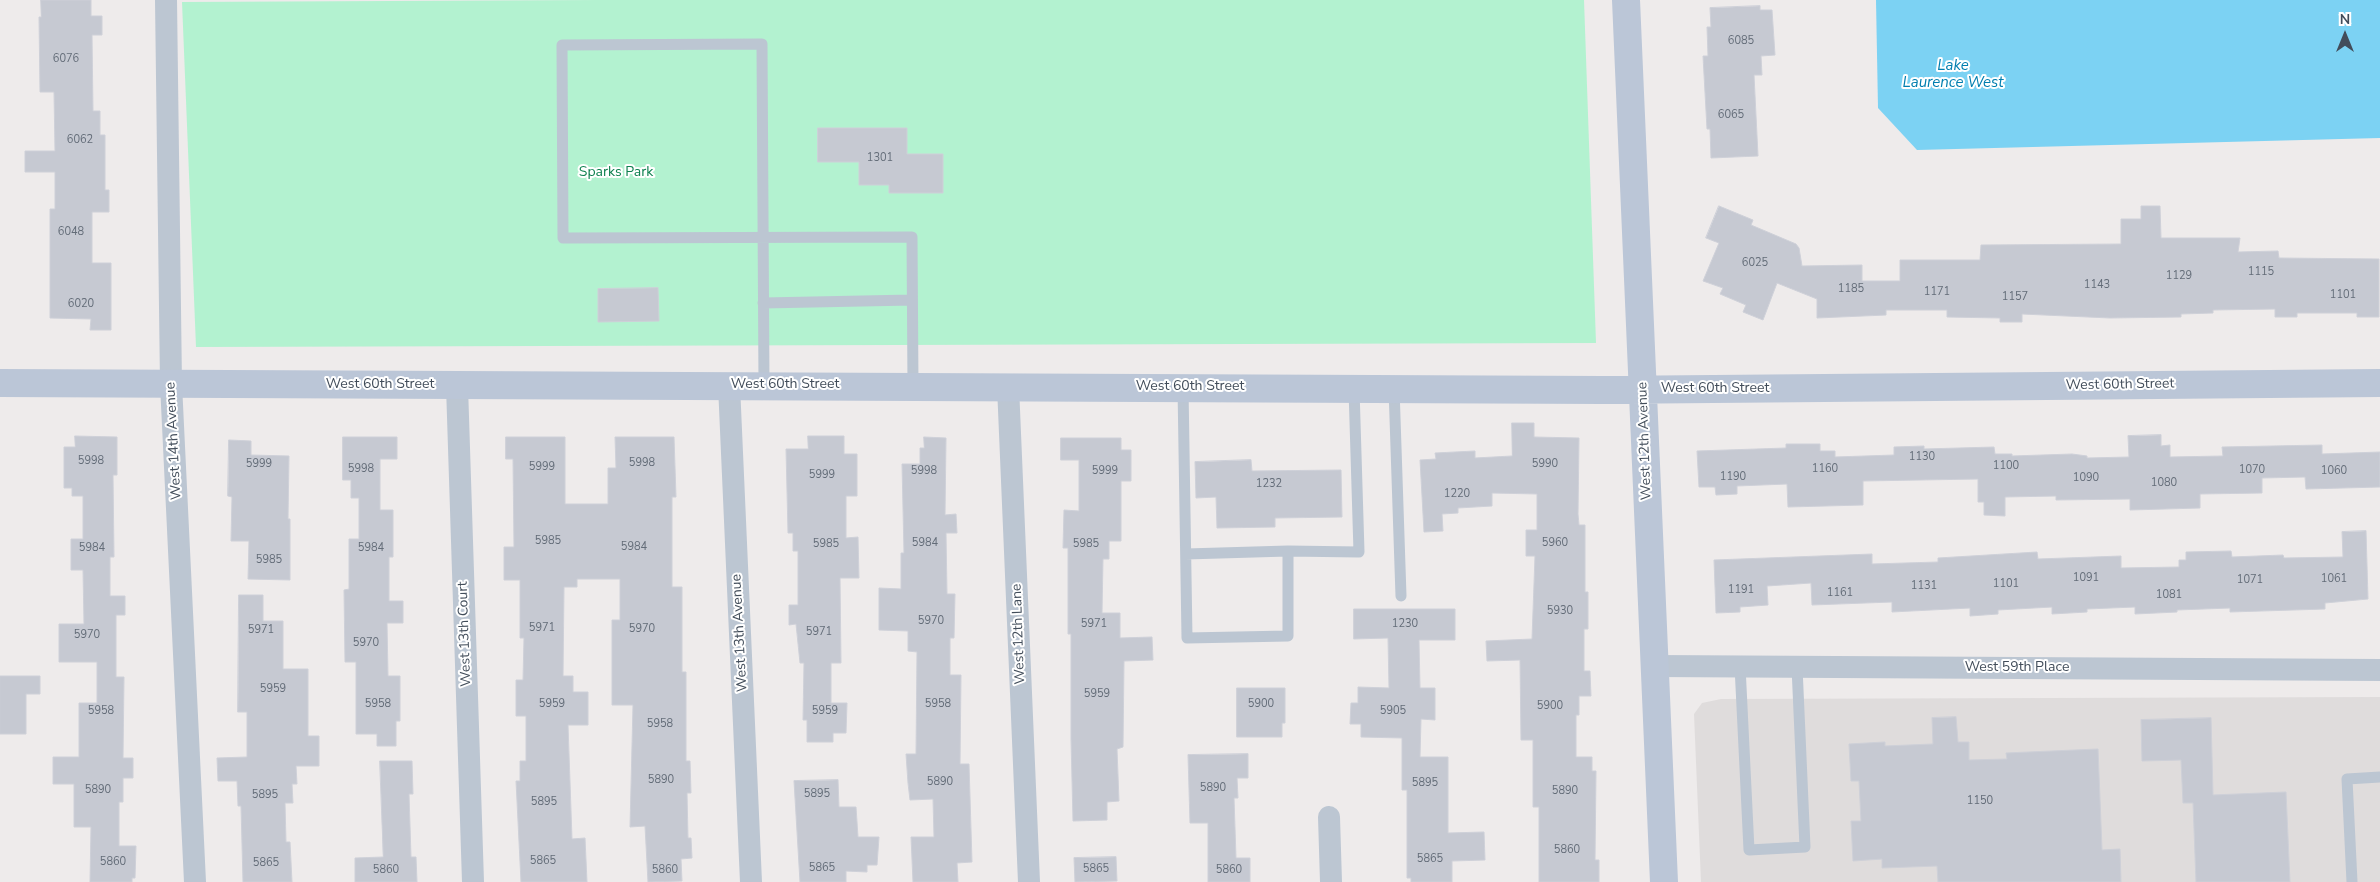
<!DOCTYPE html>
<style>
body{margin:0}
#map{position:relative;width:2380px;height:882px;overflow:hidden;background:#eeebeb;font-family:"Nunito Sans",sans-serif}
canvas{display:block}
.north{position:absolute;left:2320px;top:10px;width:50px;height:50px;-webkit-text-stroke:4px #fff;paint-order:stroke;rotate:0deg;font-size:14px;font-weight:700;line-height:20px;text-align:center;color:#424d5a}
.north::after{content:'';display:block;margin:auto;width:18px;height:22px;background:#424d5a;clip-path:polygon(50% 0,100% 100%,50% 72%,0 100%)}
</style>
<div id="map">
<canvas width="2380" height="882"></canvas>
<div class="north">N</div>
</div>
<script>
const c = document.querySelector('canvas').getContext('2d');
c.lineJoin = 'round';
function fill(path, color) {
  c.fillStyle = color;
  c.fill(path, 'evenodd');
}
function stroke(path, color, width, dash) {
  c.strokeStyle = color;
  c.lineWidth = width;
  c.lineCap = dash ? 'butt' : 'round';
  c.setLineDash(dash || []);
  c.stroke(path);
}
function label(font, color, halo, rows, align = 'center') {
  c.font = font + ' "Nunito Sans",sans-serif';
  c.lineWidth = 4;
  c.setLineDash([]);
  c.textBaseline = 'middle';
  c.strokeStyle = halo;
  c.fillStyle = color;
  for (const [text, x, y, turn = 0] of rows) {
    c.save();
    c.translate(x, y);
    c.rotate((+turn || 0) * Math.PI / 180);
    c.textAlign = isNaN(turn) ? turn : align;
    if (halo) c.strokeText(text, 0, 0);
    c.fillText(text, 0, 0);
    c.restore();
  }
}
const education = new Path2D(`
 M 2380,697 L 2380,882 L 1701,882 L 1694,714 L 1702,703 L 1721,699 Z`);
const green = new Path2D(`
 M 597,0 L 1584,0 L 1596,343 L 196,347 L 182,2 Z`);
const water = new Path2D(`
 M 1876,0 L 2380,0 L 2380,138 L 1917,150 L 1878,108 Z`);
const building = new Path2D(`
 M 41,0 L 91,0 L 91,16 L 102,16 L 102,35 L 92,35 L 93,111 L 100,111 L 100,135 L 105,135 L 105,190 L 109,190 L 109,212 L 92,212 L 92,263 L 111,263 L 111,330 L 90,330 L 91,319 L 50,318 L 50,209 L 55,209 L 55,172 L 25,172 L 25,151 L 55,151 L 54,92 L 40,92 L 39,17 L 41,17 Z
 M 1760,6 L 1760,10 L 1772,10 L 1775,55 L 1761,56 L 1762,75 L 1754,75 L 1758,156 L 1711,158 L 1710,129 L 1707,129 L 1703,56 L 1708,56 L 1707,27 L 1711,27 L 1710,8 Z
 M 818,128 L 907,128 L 907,154 L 943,154 L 943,193 L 889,193 L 889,185 L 859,185 L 859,162 L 818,162 Z
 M 1719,206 L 1753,220 L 1751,225 L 1796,244 L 1799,248 L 1802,266 L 1862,265 L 1862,281 L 1900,281 L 1900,260 L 1980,260 L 1981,245 L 2121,244 L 2121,219 L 2141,219 L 2141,206 L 2160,206 L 2161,238 L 2240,238 L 2238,252 L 2278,251 L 2279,258 L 2379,259 L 2379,317 L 2357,317 L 2357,313 L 2297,313 L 2297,317 L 2275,317 L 2275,309 L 2213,310 L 2213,313 L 2181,314 L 2181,317 L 2110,318 L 2022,314 L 2022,322 L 2000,322 L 2000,318 L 1947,317 L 1947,310 L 1886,310 L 1886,315 L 1817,318 L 1817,299 L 1777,283 L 1763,320 L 1743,312 L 1746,305 L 1720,294 L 1723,288 L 1703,281 L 1719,243 L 1706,238 Z
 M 658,288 L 659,321 L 598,322 L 598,289 Z
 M 1512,423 L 1534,423 L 1534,437 L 1579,438 L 1578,514 L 1579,525 L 1585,525 L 1585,592 L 1588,592 L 1588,629 L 1584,629 L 1584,671 L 1590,671 L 1591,696 L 1579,696 L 1579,715 L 1576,715 L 1576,757 L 1592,757 L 1592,771 L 1596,771 L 1595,860 L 1599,860 L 1599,882 L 1539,882 L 1539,807 L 1533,807 L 1533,740 L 1521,740 L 1520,660 L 1487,661 L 1486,641 L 1532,639 L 1535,556 L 1526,556 L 1526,530 L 1537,530 L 1537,494 L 1492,493 L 1492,506 L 1458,508 L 1458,513 L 1442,514 L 1443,531 L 1424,532 L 1420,460 L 1436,459 L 1435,453 L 1475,451 L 1475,458 L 1512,456 Z
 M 2161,435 L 2161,446 L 2170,445 L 2170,457 L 2223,456 L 2222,447 L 2322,445 L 2322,454 L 2380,452 L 2380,487 L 2306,489 L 2305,477 L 2262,478 L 2262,493 L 2200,494 L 2200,508 L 2130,510 L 2130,499 L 2056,500 L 2056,496 L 2005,497 L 2005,516 L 1984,515 L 1984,502 L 1978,502 L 1978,479 L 1863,481 L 1863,505 L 1788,507 L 1787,484 L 1737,486 L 1737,494 L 1716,495 L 1715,487 L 1699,487 L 1697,451 L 1786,448 L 1786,444 L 1820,444 L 1820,451 L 1835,451 L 1835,457 L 1894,455 L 1894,447 L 1924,446 L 1924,449 L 1994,447 L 1995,454 L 2012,454 L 2012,456 L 2072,454 L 2087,456 L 2087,458 L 2129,457 L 2128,436 Z
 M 75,436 L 117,437 L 117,475 L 113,475 L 114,557 L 110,557 L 110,596 L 125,596 L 125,615 L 116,615 L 116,677 L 124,677 L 123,758 L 133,758 L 133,778 L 123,778 L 123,802 L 119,802 L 119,846 L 136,846 L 135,878 L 132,878 L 132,882 L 90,882 L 91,827 L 74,827 L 74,784 L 53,784 L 53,757 L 79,757 L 79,703 L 97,703 L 97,662 L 59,662 L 59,624 L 84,624 L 83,570 L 71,570 L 71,539 L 83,539 L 83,496 L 72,496 L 72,488 L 64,488 L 64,447 L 75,447 Z
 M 808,436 L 844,436 L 844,454 L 857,454 L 857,496 L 846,496 L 846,538 L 858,537 L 859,578 L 840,578 L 841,663 L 831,663 L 831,703 L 847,703 L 846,733 L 833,733 L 833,742 L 807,742 L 807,720 L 803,720 L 804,663 L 800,663 L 796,624 L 789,625 L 789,605 L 798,605 L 798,551 L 793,551 L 793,533 L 788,533 L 786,449 L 808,449 Z
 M 343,437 L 397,437 L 397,459 L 380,459 L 380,510 L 393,510 L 393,557 L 389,557 L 389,601 L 403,601 L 403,623 L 387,623 L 388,676 L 400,676 L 400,721 L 396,721 L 396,746 L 377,746 L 377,734 L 356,734 L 356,662 L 345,662 L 344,590 L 349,589 L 349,539 L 359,539 L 359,498 L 351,498 L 351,480 L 343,480 Z
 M 506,437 L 565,437 L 565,504 L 608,504 L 608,468 L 616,468 L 615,437 L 674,437 L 676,497 L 672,497 L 672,587 L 682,587 L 682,672 L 686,672 L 686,761 L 690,761 L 691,793 L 687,793 L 688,838 L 691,838 L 692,858 L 681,859 L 682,881 L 648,882 L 645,826 L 630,827 L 633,705 L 612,705 L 612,620 L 620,620 L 620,579 L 577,579 L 577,587 L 564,587 L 563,676 L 573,676 L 573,692 L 588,692 L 588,725 L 568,725 L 572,839 L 585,838 L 587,882 L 521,882 L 516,781 L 520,781 L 520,761 L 526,761 L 526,716 L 516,716 L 516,680 L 523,680 L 524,638 L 520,638 L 520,580 L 504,580 L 504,547 L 514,547 L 513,459 L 506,459 Z
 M 924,437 L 946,438 L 945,515 L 956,514 L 957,533 L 946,533 L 947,594 L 955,594 L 954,638 L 950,638 L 950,675 L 961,675 L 960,764 L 969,764 L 972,862 L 957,863 L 958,882 L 913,882 L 911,837 L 934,837 L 933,799 L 910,800 L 908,783 L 906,754 L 916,754 L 917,652 L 908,651 L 908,631 L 879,630 L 879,588 L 901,589 L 901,553 L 904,553 L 902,464 L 920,464 L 920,448 L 924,448 Z
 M 1061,438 L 1121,438 L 1121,450 L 1131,450 L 1131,481 L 1121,481 L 1121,541 L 1109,541 L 1109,559 L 1103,559 L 1102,613 L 1120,613 L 1120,638 L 1152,637 L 1153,660 L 1124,661 L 1123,747 L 1117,749 L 1119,801 L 1107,802 L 1107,820 L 1073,821 L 1071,739 L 1071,634 L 1068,634 L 1068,548 L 1063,548 L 1064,510 L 1079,511 L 1079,460 L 1061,460 Z
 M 229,440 L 251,441 L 251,455 L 289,456 L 288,519 L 290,519 L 290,580 L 248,579 L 249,541 L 231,541 L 232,497 L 228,496 Z
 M 1251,460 L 1252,471 L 1341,470 L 1342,517 L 1275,518 L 1275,527 L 1217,528 L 1216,497 L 1196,498 L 1195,462 Z
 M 2366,531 L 2368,599 L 2325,603 L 2325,609 L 2230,612 L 2230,608 L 2177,610 L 2177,612 L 2135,614 L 2135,607 L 2087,609 L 2087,612 L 2052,614 L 2052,607 L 1998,610 L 1998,614 L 1970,616 L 1970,608 L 1892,612 L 1892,602 L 1812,605 L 1811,583 L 1767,586 L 1768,605 L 1740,607 L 1740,612 L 1716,613 L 1714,560 L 1872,554 L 1872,564 L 1938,562 L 1938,558 L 2037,552 L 2038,559 L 2121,556 L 2121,568 L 2179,567 L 2179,560 L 2186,560 L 2186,552 L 2231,551 L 2232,557 L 2283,555 L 2284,558 L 2343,557 L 2342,532 Z
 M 239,595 L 263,595 L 263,621 L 283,621 L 283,669 L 308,669 L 308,736 L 319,736 L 319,766 L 296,766 L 297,784 L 292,784 L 293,803 L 285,803 L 286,842 L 290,842 L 292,882 L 243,882 L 241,806 L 238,806 L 237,781 L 218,781 L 217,758 L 247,757 L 247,712 L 238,712 Z
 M 1354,609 L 1455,609 L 1455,640 L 1419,640 L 1420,688 L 1435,688 L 1435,720 L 1421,719 L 1420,757 L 1448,757 L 1448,833 L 1484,832 L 1485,860 L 1452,861 L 1452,882 L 1411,882 L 1411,878 L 1407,878 L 1407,790 L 1402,790 L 1402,738 L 1361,737 L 1361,724 L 1350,724 L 1351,703 L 1358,703 L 1358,687 L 1389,688 L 1388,638 L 1354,639 Z
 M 0,676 L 40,676 L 40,694 L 26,694 L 26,734 L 0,734 Z
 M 1237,688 L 1285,688 L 1285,723 L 1282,723 L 1282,737 L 1237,737 Z
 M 1956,717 L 1958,742 L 1969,742 L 1969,760 L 2007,759 L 2006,753 L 2098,749 L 2102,850 L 2120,849 L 2121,882 L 1938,882 L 1937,866 L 1882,868 L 1882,859 L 1853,861 L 1851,821 L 1861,821 L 1859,781 L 1851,781 L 1849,744 L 1885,742 L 1885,746 L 1933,744 L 1932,718 Z
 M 2211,718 L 2213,795 L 2286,792 L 2290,882 L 2196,882 L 2193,803 L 2183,803 L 2181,760 L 2142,761 L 2141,720 Z
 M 1248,754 L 1248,778 L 1237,778 L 1238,798 L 1234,798 L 1236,858 L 1250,858 L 1250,882 L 1208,882 L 1208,823 L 1190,823 L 1188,755 Z
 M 380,761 L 412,761 L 413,794 L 409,794 L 411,857 L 416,857 L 417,882 L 355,882 L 355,858 L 383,857 Z
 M 838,780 L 839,807 L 856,807 L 858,837 L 879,837 L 877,865 L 867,865 L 867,872 L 846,871 L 846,882 L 800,882 L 794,781 Z
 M 1116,857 L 1117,881 L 1075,882 L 1074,858 Z`);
const lane = new Path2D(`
 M 763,303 L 912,300
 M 764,385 C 763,271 763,157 762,44 L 562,45 L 563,238 L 912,237 L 913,386
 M 1183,387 L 1187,638 L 1288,636 L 1288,551 L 1359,552 L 1354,389
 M 1394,388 L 1401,596
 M 1186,554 L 1288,551
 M 1740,666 L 1749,850 L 1805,847 L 1797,667
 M 2352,882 L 2347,779 L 2380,777`);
const street = new Path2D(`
 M 166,0 L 171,384 L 195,882
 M 729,385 L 751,882
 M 457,386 L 473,882
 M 1008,386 L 1029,882
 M 1654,666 L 2380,670
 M 1329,817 L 1331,882`);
const secondary = new Path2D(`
 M 1626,0 L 1664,882
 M 0,383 L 1602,390 L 2380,383`);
const numberNames = [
 ["6085",1741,41],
 ["6076",66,59],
 ["6065",1731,115],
 ["6062",80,140],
 ["1301",880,158],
 ["6048",71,232],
 ["6025",1755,263],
 ["1115",2261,272],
 ["1129",2179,276],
 ["1143",2097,285],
 ["1185",1851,289],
 ["1171",1937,292],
 ["1101",2343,295],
 ["1157",2015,297],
 ["6020",81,304],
 ["1130",1922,457],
 ["5998",91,461],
 ["5998",642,463],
 ["5999",259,464],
 ["5990",1545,464],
 ["1100",2006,466],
 ["5999",542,467],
 ["5998",361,469],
 ["1160",1825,469],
 ["1070",2252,470],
 ["5998",924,471],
 ["5999",1105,471],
 ["1060",2334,471],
 ["5999",822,475],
 ["1190",1733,477],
 ["1090",2086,478],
 ["1080",2164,483],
 ["1232",1269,484],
 ["1220",1457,494],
 ["5985",548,541],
 ["5984",925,543],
 ["5960",1555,543],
 ["5985",826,544],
 ["5985",1086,544],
 ["5984",634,547],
 ["5984",92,548],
 ["5984",371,548],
 ["5985",269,560],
 ["1091",2086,578],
 ["1061",2334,579],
 ["1071",2250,580],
 ["1101",2006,584],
 ["1131",1924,586],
 ["1191",1741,590],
 ["1161",1840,593],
 ["1081",2169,595],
 ["5930",1560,611],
 ["5970",931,621],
 ["5971",1094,624],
 ["1230",1405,624],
 ["5971",542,628],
 ["5970",642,629],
 ["5971",261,630],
 ["5971",819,632],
 ["5970",87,635],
 ["5970",366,643],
 ["5959",273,689],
 ["5959",1097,694],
 ["5958",378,704],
 ["5959",552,704],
 ["5958",938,704],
 ["5900",1261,704],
 ["5900",1550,706],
 ["5958",101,711],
 ["5959",825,711],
 ["5905",1393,711],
 ["5958",660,724],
 ["5890",661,780],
 ["5890",940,782],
 ["5895",1425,783],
 ["5890",1213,788],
 ["5890",98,790],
 ["5890",1565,791],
 ["5895",817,794],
 ["5895",265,795],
 ["1150",1980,801],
 ["5895",544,802],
 ["5860",1567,850],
 ["5865",1430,859],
 ["5865",543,861],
 ["5860",113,862],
 ["5865",266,863],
 ["5865",822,868],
 ["5865",1096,869],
 ["5860",386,870],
 ["5860",665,870],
 ["5860",1229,870]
];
const parkNames = [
 ["Sparks Park",616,173]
];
const streetNames = [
 ["West 60th Street",380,385],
 ["West 60th Street",785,385],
 ["West 60th Street",2120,385,-1],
 ["West 60th Street",1190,387],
 ["West 60th Street",1715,389],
 ["West 14th Avenue",174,441,-93],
 ["West 12th Avenue",1645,441,-92],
 ["West 13th Avenue",740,633,-93],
 ["West 13th Court",465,634,-92],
 ["West 12th Lane",1019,634,-92],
 ["West 59th Place",2017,668]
];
const waterNames = [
 ["Lake",1953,66],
 ["Laurence West",1953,83]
];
fill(education, '#dfdcdc');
fill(green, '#b3f2d0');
fill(water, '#7cd2f3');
fill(building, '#c6c9d2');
stroke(building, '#ced0d8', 1);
stroke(lane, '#bcc6d2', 11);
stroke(street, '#bcc6d2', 22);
stroke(secondary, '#bbc6d7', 28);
label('11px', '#636c78', null, numberNames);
label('14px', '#0e804f', '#fff', parkNames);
label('14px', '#424d5a', '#fff', streetNames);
label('italic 15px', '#007eaf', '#fff', waterNames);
</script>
